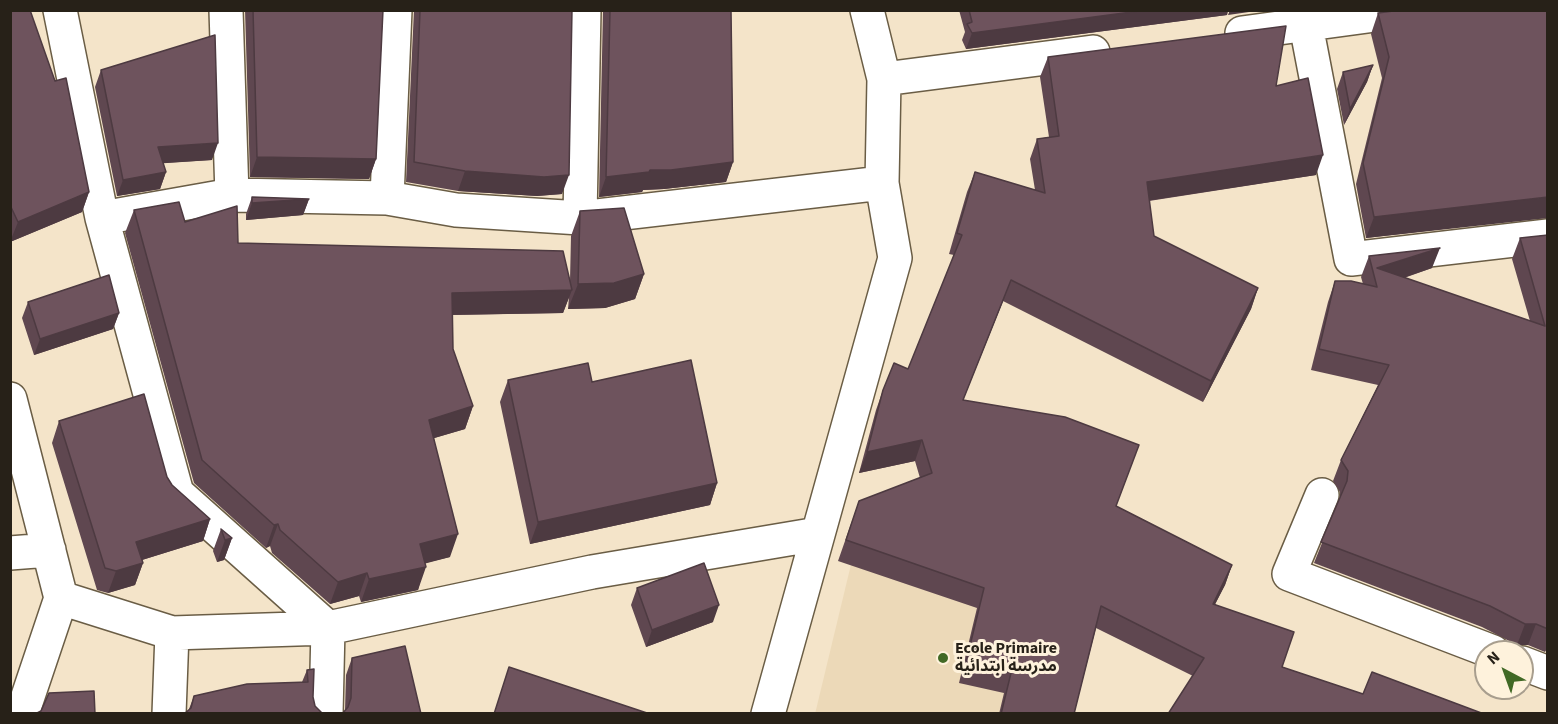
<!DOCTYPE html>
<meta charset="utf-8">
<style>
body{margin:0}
#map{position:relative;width:1558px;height:724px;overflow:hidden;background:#f4e4c9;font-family:"Source Sans 3",sans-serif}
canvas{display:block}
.frame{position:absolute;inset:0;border:12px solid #272118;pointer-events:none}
.north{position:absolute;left:1474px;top:640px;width:60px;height:60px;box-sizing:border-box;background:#fef2dc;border:2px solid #a89e8e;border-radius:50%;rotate:319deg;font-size:16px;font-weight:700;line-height:24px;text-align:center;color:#272118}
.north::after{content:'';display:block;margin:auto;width:21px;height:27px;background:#416925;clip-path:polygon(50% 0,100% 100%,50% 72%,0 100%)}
</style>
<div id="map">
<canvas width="1558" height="724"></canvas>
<div class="frame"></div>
<div class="north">N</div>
</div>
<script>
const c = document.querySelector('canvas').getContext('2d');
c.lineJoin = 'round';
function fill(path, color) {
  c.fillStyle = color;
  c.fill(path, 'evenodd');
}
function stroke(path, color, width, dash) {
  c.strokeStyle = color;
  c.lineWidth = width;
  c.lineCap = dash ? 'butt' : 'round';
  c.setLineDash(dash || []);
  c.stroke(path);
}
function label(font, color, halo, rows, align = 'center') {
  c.font = font + ' "Source Sans 3","Noto Sans Arabic",sans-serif';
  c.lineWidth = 6;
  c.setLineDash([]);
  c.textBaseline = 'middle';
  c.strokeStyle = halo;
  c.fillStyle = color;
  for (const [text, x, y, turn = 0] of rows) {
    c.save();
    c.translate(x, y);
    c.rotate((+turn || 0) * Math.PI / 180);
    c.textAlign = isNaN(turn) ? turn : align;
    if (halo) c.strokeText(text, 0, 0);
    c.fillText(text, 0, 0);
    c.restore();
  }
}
const built = new Path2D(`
 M 854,552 L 1070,603 L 1043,713 L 815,714 Z`);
const street = new Path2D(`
 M 60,10 L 102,218 L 177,493 L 328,628 L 326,714
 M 226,10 L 232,195 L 387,198 L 456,210 L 580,218 L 882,183
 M 1306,25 L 1351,259 L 1548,236
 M 1242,33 L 1412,10
 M 884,79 L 1093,52
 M 387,198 L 395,10
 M 102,218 L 232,195
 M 580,218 L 584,10
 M 10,399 L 61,598 L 22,714
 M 1322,495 L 1289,574 L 1493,652
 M 10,553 L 49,550
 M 61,598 L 172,633 L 328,628 L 592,572 L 818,534
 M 1522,663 L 1548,673
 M 169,714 L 172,633
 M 768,714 L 895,258 L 882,183 L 884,79 L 867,10`);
const wall = new Path2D(`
 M 10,10 L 89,192 L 82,212 L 10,242 Z
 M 245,10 L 383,10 L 376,159 L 369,179 L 250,177 Z
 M 414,10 L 572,10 L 562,194 L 537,196 L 458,191 L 406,182 Z
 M 603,10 L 731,10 L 733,162 L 726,182 L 664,189 L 643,190 L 642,192 L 599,197 Z
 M 959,10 L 1228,10 L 1227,15 L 966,49 L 962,40 L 965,32 Z
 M 1378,13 L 1546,217 L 1366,238 L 1356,184 L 1382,78 L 1371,34 Z
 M 1048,57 L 1276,86 L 1316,175 L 1149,201 L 1154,236 L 1258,288 L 1251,309 L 1203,402 L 1003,301 L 963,400 L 1116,506 L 1232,565 L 1225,585 L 1215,604 L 1282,667 L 1363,694 L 1484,714 L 1193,676 L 1096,628 L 1074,714 L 999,714 L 1004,693 L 959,683 L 977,608 L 838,561 L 859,501 L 920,478 L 915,461 L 859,473 L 876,410 L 883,390 L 908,369 L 954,255 L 949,254 L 967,192 L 975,172 L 1035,190 L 1030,159 L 1037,139 L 1049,137 L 1040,77 Z
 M 1373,65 L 1367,82 L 1344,125 L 1337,89 L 1343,72 Z
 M 101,70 L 212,160 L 163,163 L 166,172 L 160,189 L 117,196 L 95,87 Z
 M 252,197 L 309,199 L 303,215 L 246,220 L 246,214 Z
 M 134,210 L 185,222 L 238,243 L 570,281 L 571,236 L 580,211 L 644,274 L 635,299 L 605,308 L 568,309 L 569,297 L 563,313 L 452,315 L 453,349 L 473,406 L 465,429 L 434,438 L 450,557 L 425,563 L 418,590 L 361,602 L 359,596 L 330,604 L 272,553 L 270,546 L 266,548 L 194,483 L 125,233 Z
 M 1548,235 L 1548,647 L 1545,652 L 1528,645 L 1517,645 L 1482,627 L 1314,563 L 1340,498 L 1340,492 L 1333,481 L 1341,460 L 1378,385 L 1311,370 L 1328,302 L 1335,281 L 1363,284 L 1361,277 L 1369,256 L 1432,268 L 1404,278 L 1530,321 L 1512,259 L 1520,238 Z
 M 28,302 L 119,313 L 113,329 L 34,355 L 22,318 Z
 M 508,380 L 592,382 L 717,483 L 710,505 L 530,544 L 500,402 Z
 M 59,421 L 172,485 L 210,519 L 203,541 L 142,560 L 143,563 L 135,585 L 108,593 L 97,590 L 52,443 Z
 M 221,529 L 232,538 L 224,560 L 217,562 L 213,551 Z
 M 637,588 L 713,622 L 646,647 L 631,605 Z
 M 352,658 L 421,714 L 345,710 L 346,675 Z
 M 307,670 L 315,706 L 189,709 L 194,696 L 302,682 Z`);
const shadedWall = new Path2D(`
 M 1147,10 L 1228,10 L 1227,15 L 966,49 L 972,33 Z
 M 1230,10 L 1263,10 L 1228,15 Z
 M 1373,65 L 1367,82 L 1344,125 L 1350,109 Z
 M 218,143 L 212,160 L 152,164 L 158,147 Z
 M 1323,155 L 1316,175 L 1139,202 L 1147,182 Z
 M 257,157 L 376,159 L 369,179 L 250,177 Z
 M 733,162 L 726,182 L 664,189 L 643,190 L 642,192 L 599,197 L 606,177 L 650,170 Z
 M 465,171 L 569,175 L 562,194 L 537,196 L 458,191 Z
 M 166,172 L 160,189 L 117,196 L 123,180 Z
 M 89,192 L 82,212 L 10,242 L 18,222 Z
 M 1548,197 L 1548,218 L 1366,238 L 1374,217 Z
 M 309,199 L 303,215 L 246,220 L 252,203 Z
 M 1440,248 L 1432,268 L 1376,287 L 1377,268 Z
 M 644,274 L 635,299 L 605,308 L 568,309 L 578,284 Z
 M 1011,280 L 1003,301 L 955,420 Z
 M 1258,288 L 1251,309 L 1203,402 L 1211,381 Z
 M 572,290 L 563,313 L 444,315 L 452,293 Z
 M 119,313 L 113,329 L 34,355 L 40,339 Z
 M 473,406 L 465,429 L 421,442 L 429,420 Z
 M 922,440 L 915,461 L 859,473 L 867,452 Z
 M 717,483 L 710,505 L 530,544 L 538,522 Z
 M 210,519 L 203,541 L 129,564 L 136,542 Z
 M 278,524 L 270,546 L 266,548 L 274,525 Z
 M 458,534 L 450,557 L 412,567 L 420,544 Z
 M 232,538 L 224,560 L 217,562 L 225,540 Z
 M 143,563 L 135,585 L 108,593 L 116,571 Z
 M 1232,565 L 1225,585 L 1205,624 L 1213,604 Z
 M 426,567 L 418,590 L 361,602 L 369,579 Z
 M 367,573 L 359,596 L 330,604 L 338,582 Z
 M 719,605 L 713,622 L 646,647 L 652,630 Z
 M 1525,624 L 1536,624 L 1528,645 L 1517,645 Z`);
const building = new Path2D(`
 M 10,10 L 30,10 L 55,81 L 66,78 L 89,192 L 18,222 L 10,205 Z
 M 253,10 L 383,10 L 376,159 L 257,157 Z
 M 420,10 L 572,10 L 569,175 L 544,177 L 465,171 L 414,162 Z
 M 610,10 L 731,10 L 733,162 L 671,170 L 650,170 L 649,172 L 606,177 Z
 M 969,10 L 1147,10 L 972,33 L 967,24 L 972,22 Z
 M 1401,10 L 1548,10 L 1548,197 L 1374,217 L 1363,163 L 1389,57 L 1378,13 Z
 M 1286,26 L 1276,86 L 1308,78 L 1323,155 L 1147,182 L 1154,236 L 1258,288 L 1211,381 L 1011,280 L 963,400 L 1065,417 L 1139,445 L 1116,506 L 1232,565 L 1213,604 L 1294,632 L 1282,667 L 1363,694 L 1372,672 L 1484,714 L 1168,714 L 1204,658 L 1101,606 L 1074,714 L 1001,714 L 1011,673 L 966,662 L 984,588 L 846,540 L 859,501 L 932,473 L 922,440 L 867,452 L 883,390 L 894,363 L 908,369 L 962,235 L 957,233 L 975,172 L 1045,193 L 1037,139 L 1059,136 L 1048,57 Z
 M 215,35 L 218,143 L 158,147 L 166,172 L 123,180 L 101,70 Z
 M 1373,65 L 1350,109 L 1343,72 Z
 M 252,197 L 309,199 L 252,203 Z
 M 179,202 L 185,222 L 237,206 L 238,243 L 563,251 L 572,290 L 452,293 L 453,349 L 473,406 L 429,420 L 458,534 L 420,544 L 426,567 L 369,579 L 367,573 L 338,582 L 280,530 L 278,524 L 274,525 L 202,460 L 134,210 Z
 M 624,208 L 644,274 L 614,283 L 578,284 L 580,211 Z
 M 1548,235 L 1548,629 L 1536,624 L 1525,624 L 1490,606 L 1321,542 L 1347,481 L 1348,471 L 1341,460 L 1389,365 L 1319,349 L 1335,281 L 1351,281 L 1377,287 L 1369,256 L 1440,248 L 1377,268 L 1545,326 L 1520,238 Z
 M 109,275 L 119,313 L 40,339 L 28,302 Z
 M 691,360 L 717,483 L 538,522 L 508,380 L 588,363 L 592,382 Z
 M 144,394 L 167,477 L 172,485 L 210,519 L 136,542 L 143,563 L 116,571 L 105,568 L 59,421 Z
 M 221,529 L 232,538 L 225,540 Z
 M 704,563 L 719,605 L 652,630 L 637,588 Z
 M 405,646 L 421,714 L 342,714 L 348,707 L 351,698 L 352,658 Z
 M 509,667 L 650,714 L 494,714 Z
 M 314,669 L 313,697 L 315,706 L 323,714 L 184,714 L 191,708 L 194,696 L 247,684 L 308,682 L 307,670 Z
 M 94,691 L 95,714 L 35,714 L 41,711 L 49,693 Z`);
const markers = [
 [943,658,6,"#416925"]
];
const poiNames = [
 ["Ecole Primaire",955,649],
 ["مدرسة ابتدائية",955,667]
];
fill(built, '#ecd9b8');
stroke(street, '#6a5d45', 36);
stroke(street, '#fff', 33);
fill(wall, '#5f4750');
fill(shadedWall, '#4d3a41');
fill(building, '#6e535d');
stroke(building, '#4d3a41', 1.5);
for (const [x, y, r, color] of markers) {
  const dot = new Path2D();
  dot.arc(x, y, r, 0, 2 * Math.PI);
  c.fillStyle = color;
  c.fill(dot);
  stroke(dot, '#fef2dc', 2);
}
label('bold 16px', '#272118', '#fef2dc', poiNames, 'left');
</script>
